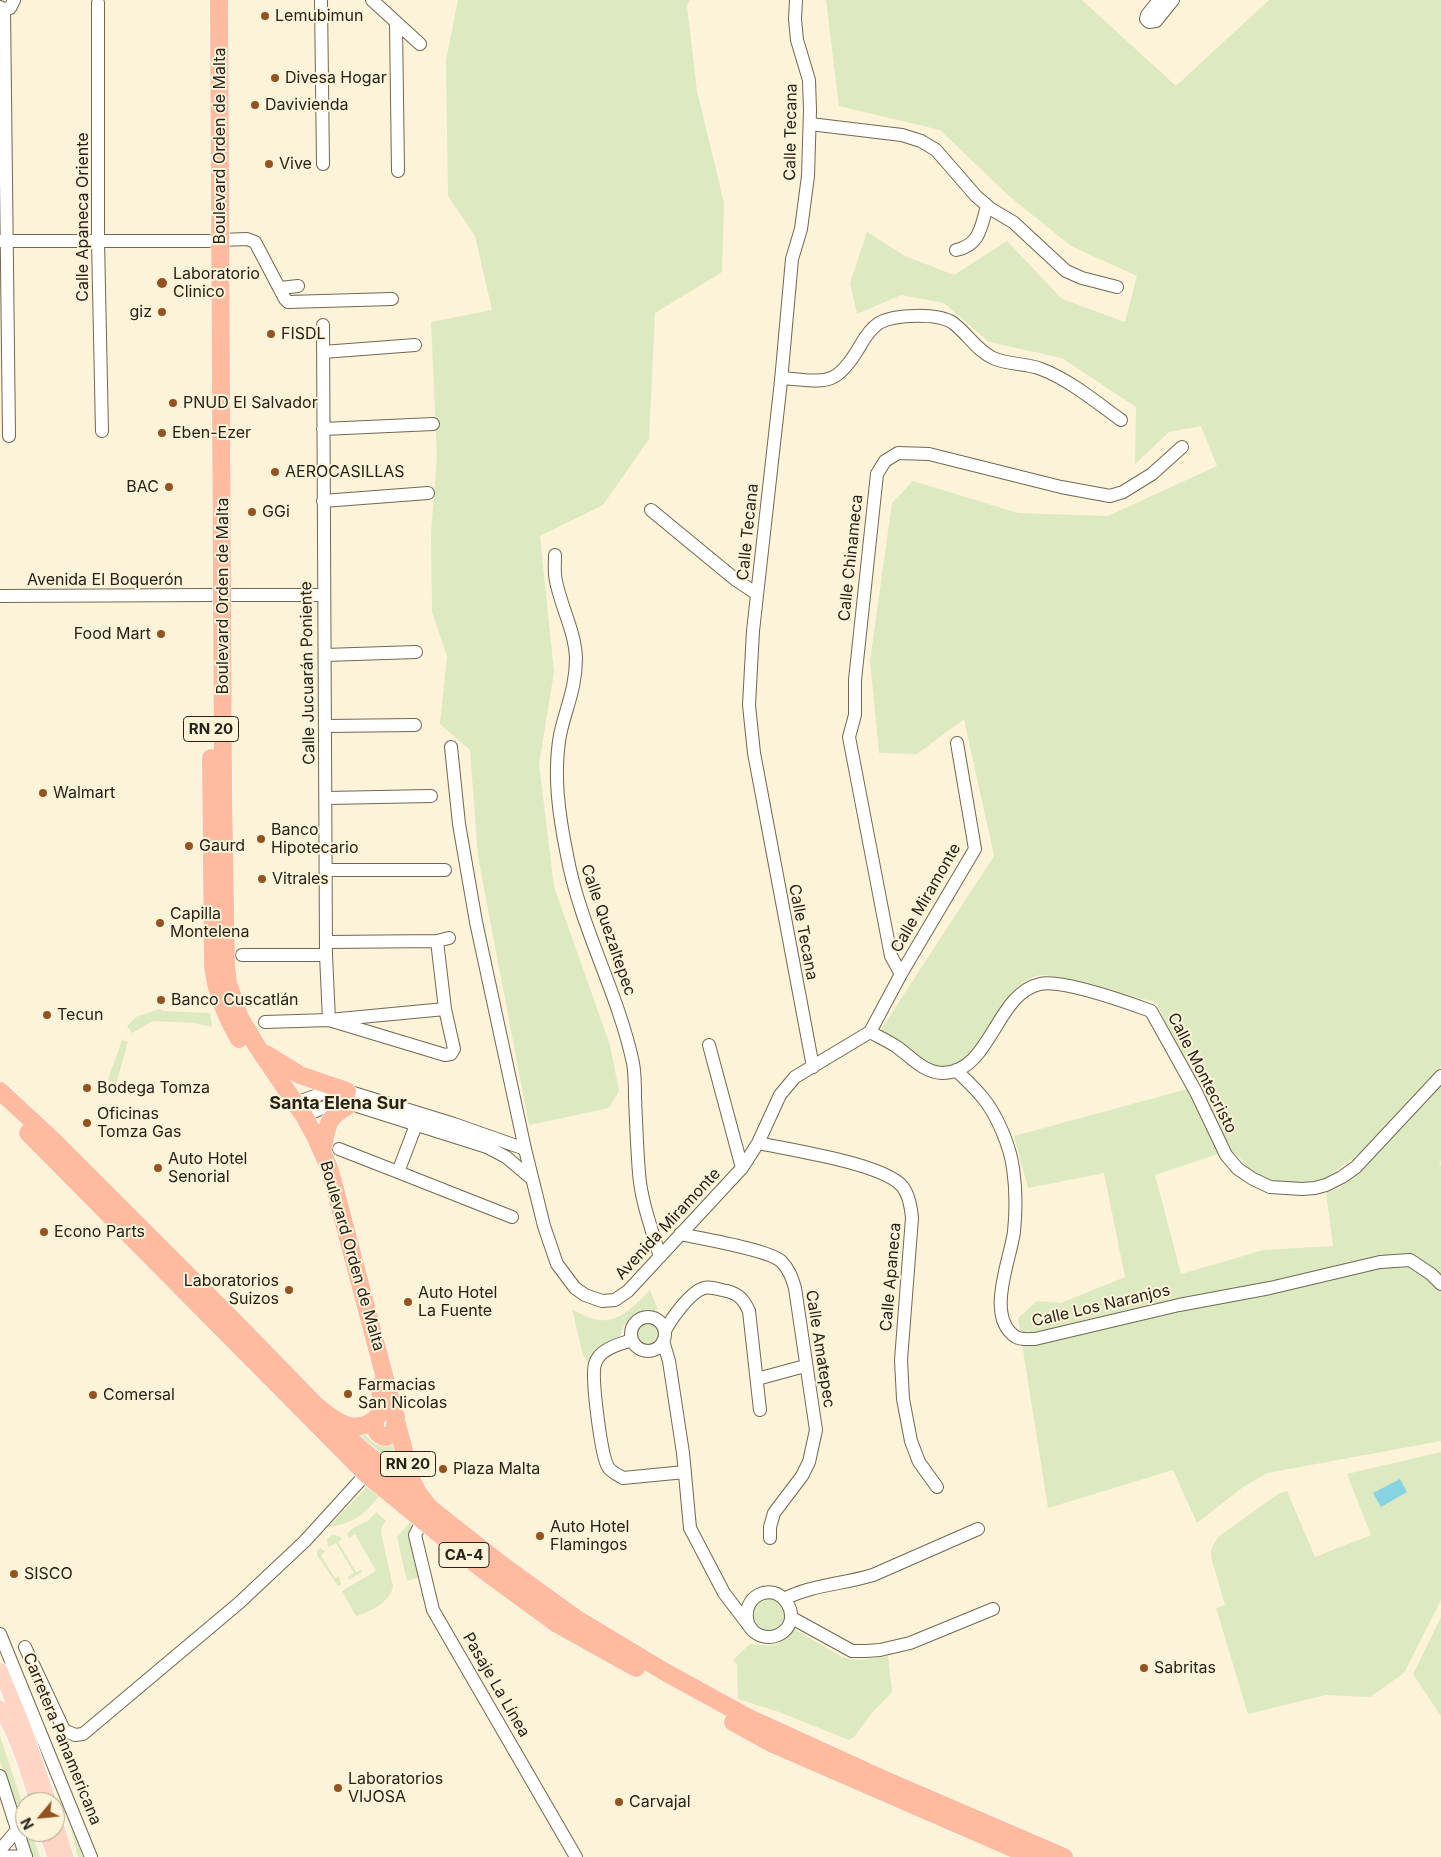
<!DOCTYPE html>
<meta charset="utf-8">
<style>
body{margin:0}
#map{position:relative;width:1441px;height:1857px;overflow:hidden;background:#fdf3d9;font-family:Inter,sans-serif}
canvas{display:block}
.north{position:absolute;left:15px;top:1792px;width:50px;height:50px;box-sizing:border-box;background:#fdf3d9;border:1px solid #a79f8c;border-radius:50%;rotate:242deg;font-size:14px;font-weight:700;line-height:20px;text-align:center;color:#262218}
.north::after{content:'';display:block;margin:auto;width:18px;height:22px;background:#945220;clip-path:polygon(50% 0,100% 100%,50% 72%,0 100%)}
</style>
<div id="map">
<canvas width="1441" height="1857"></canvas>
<div class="north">N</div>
</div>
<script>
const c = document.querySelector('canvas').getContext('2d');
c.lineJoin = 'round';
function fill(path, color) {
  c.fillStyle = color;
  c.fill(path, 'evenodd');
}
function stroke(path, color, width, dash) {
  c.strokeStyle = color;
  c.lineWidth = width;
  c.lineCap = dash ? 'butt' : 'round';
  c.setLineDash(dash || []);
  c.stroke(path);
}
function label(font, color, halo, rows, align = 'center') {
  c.font = font + ' Inter,sans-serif';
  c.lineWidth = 4;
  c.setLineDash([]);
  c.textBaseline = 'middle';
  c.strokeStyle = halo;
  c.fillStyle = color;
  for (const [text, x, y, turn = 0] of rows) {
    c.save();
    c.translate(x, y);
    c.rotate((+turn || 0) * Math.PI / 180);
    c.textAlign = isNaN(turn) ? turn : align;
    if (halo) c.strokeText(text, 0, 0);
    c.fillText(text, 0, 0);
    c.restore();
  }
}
const green = new Path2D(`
 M 458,0 L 690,0 L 687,6 L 697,91 L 724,203 L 722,272 L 655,313 L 649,439 L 603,505 L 540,536 L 554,672 L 539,764 L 554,887 L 610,1045 L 619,1091 L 609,1108 L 529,1125 L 478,857 L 470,750 L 440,724 L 447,656 L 432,612 L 431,534 L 437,455 L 431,322 L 492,310 L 475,236 L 448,196 L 446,61 Z
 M 826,0 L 1082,0 L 1176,86 L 1269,0 L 1441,0 L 1441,1066 L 1360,1153 L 1320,1182 L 1270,1183 L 1250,1172 L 1240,1158 L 1228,1149 L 1156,1002 C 1126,995 1097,988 1067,981 C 1059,979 1048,974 1041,975 C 993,983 988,1070 942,1069 C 926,1068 894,1040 880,1031 L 994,856 L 964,719 L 917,754 L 879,753 L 870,661 L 892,503 L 913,481 L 1018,513 L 1108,516 L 1217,466 L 1201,426 L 1169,432 L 1135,464 L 1136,407 L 1062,358 L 989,342 L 944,303 L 901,295 L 857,314 L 850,283 L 867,232 L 905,256 L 954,275 L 1007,241 L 1062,299 L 1125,322 L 1137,276 L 1071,246 L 1009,196 L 940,130 L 839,106 Z
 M 159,1009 L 164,1011 L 210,1013 L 212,1027 L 194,1023 L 153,1021 L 132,1033 L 127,1026 L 136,1017 Z
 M 122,1040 L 128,1042 L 116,1084 L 108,1079 Z
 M 1441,1083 L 1441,1161 L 1439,1162 L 1441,1166 L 1441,1441 L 1267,1473 L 1243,1487 L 1197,1523 L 1173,1470 L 1048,1508 L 1018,1318 L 1037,1301 L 1061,1303 L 1125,1277 L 1104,1173 L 1028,1188 L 1014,1136 L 1188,1089 L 1218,1154 L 1155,1175 L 1181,1274 L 1264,1250 L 1333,1246 L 1326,1192 L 1340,1188 L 1361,1169 Z
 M 650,1290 L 658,1310 L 639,1314 L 629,1320 L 623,1327 L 620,1336 L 589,1364 L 583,1355 L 572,1309 C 609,1332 623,1317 650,1290 Z
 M635 1334a13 13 0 1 1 26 0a13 13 0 1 1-26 0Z
 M 351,1431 L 362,1431 C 371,1442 380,1450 394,1444 L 403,1471 L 383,1459 Z
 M 1441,1452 L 1441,1600 L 1404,1673 L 1370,1697 L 1326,1695 L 1248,1714 L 1216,1608 L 1225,1605 L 1211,1557 L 1211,1550 L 1218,1537 L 1278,1494 L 1287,1491 L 1315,1557 L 1371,1535 L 1347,1474 Z
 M 369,1485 L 380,1495 C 361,1518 356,1521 327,1528 Z
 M 376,1512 L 386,1521 L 382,1526 L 381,1533 L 393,1587 C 388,1603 372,1611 356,1616 L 342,1591 L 376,1571 L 355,1534 L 349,1538 L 347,1534 L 353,1528 L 368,1521 Z
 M 412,1520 L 419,1527 L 424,1576 L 407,1581 L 397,1537 Z
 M 332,1535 L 339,1536 L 342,1539 L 338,1542 L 356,1572 L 361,1570 L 362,1572 L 349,1580 L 348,1577 L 354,1573 L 336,1543 L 328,1547 L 327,1539 Z
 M 320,1548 L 325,1551 L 321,1556 L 335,1578 L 339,1576 L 341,1584 L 338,1586 L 317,1555 L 317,1551 Z
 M 763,1597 L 775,1598 L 784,1606 L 785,1624 L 770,1634 L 754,1627 L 751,1609 Z
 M 1441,1617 L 1441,1716 L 1413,1674 Z
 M 794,1629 L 842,1657 C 858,1662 872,1659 888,1656 L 892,1692 L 872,1713 L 854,1737 L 849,1740 L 779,1712 L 738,1699 L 737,1665 L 733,1660 L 750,1644 C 761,1645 774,1648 783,1641 C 787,1637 789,1632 794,1629 Z
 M 0,1736 L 25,1812 L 25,1832 L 31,1832 L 40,1857 L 31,1857 L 0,1761 Z
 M 68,1816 L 83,1857 L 78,1857 Z`);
const water = new Path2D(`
 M 1400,1479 L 1407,1492 L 1381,1507 L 1373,1493 Z`);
const minor = new Path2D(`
 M 321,0 L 323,164
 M 372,0 L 420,44
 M 796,0 L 795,19 L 797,40 L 809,80 L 810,110 L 808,176 L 801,229 L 792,259 L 781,381 L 753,631 L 749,705 L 754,753 L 813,1067
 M 1159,0 L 1147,15 L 1146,19 L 1149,22 L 1156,21 L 1173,0
 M 98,3 L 98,241 L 102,431
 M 0,7 L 4,9 L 10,8 L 14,0
 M 4,9 L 9,436
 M 396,24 L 398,171
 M 810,124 L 902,135 L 921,141 L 936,150 L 976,196 L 991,209 L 1013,222 L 1066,271 L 1082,278 L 1117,287
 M 221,240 L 247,239 L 255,242 L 285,299 L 288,302 L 392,299
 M 0,241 L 209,241
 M 956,250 C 980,245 981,227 987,206
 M 280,288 L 298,286
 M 323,325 L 326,955 L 329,1020
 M 323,352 L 415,345
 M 781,378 C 825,381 835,389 860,346 C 865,337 870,329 879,323 C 895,314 938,313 953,323 C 968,334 976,350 993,358 C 1008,365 1026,363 1041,369 C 1070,380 1096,402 1121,420
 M 323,429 L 433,424
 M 323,501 L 428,493
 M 651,510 L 736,580 L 757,594
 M 555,555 C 555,563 554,573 556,581 C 561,607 575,631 576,658 C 576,689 566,707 560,735 C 553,775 559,816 567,855 C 580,927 618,992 633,1063 C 635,1074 635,1086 635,1097 C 636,1122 637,1148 639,1173 C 641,1201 652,1230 660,1257
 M 222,595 L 323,595
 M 0,596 L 211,595
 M 325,655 L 416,652
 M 326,726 L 415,725
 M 451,747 L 459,824 L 476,922 L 525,1149 L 544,1226 L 557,1264 L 575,1288 L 585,1295 L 602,1301 L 615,1300 L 628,1291 L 742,1168 L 758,1143 L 780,1095 L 795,1077 L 870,1032 L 901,974 L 975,849 L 957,743
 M 327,798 L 431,796
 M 327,870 L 445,870
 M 327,942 L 437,941 L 449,938
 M 242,955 L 326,955
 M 901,974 L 891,956 L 849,737 L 855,715 L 855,680 L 877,474 L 885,461 L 898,453 L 929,454 L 1061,487 L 1110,496 L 1123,492 L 1152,474 L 1182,447
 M 329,1020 L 445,1055 L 451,1054 L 454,1049 L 445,1009 L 437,941
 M 265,1022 L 329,1020 L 445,1009
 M 870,1032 C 879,1037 888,1041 897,1047 C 911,1057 923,1072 942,1073 C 991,1073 995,994 1040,984 C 1062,979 1129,1003 1151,1011 L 1196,1092 L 1226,1155 L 1238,1169 L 1253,1179 L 1270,1187 L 1302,1189 L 1315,1188 L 1326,1185 L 1342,1177 L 1356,1167 L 1441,1076
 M 709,1045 L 742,1168
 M 956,1070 C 965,1079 975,1088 983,1098 C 997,1115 1010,1146 1013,1168 C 1016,1188 1016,1212 1014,1232 C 1010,1261 985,1317 1016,1337 C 1021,1340 1029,1339 1035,1339 L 1179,1305 L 1270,1288 L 1380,1262 L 1410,1260 L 1431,1274 L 1441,1284
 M 295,1103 L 329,1091 L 347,1091 L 454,1124 L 525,1149
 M 304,1116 L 334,1103 L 351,1104 L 487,1147 L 506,1157 L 532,1179
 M 416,1125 L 398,1172 L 512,1217
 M 758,1143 C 791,1150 879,1163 901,1185 C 909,1193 911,1207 912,1218 L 901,1360 L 903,1399 L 911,1441 L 919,1462 L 937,1487
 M 339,1149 L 398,1172
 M 680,1234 C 702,1239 766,1249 781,1261 C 789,1269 792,1278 795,1288 L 816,1430 L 809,1462 L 802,1476 L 774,1513 L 770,1527 L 770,1538
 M631 1334a17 17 0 1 1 34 0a17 17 0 1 1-34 0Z
 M 665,1331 C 671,1319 690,1292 704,1288 C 711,1286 720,1290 727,1291 C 739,1294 744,1300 749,1311 L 760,1410
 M 632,1340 C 620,1344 599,1349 595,1364 C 591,1377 601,1455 608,1467 C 611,1472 618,1475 623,1478 L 685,1472
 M 663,1341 L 669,1361 L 683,1453 L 690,1528 L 724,1593 L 753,1631 C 773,1648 802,1626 787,1603 C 772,1580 740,1597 748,1623
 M 757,1379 L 805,1366
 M 422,1522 L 415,1535 L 433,1610 L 576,1857
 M 784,1599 C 811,1585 844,1584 873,1575 L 978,1529
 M 792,1618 L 852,1651 L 866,1651 L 880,1650 L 910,1643 L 993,1609
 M 0,1634 L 91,1857
 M 25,1647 L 64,1730 L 75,1735 L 83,1734 L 239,1603 L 305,1541 L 366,1474
 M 0,1776 L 26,1857
 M 0,1850 L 18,1829
 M 0,1857 L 26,1856`);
const major = new Path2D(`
 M 0,1670 L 23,1726 L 49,1802
 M 0,1708 C 18,1738 27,1769 37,1802
 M 55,1821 L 66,1857
 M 46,1832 L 55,1857`);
const highway = new Path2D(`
 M 219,0 L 223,788 L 226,966 L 228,983 L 240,1018 L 258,1048 L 304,1116 L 316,1138 L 330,1170 L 412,1481 L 419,1494 L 430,1508
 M 211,758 L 213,966 C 216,993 225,1015 239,1039
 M 266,1054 L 300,1075 L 347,1091
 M 0,1091 L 54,1141 L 237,1324 L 346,1436 L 430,1508 L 501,1564 L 577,1619 L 665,1672 L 747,1717 L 885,1780 L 1064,1857
 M 28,1133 L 366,1474 L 487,1573 L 557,1624 L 636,1668
 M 322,1152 C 328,1125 325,1118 351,1104
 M 310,1400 C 321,1409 332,1420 346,1425 C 352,1427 358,1427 365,1425 C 384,1419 383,1403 379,1386
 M 376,1419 C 373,1427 376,1436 386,1437 L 394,1432 L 396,1416
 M 733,1722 L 773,1744 L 1033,1857`);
const markers = [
 [265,16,5,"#945220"],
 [275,78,5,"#945220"],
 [255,105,5,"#945220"],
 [269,164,5,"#945220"],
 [162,283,6,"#945220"],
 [162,312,5,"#945220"],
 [271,334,5,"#945220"],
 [173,403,5,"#945220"],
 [162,433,5,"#945220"],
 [275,472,5,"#945220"],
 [169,487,5,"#945220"],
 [252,512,5,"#945220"],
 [161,634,5,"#945220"],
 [43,793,5,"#945220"],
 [261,839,5,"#945220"],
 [189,846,5,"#945220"],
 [262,879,5,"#945220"],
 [160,923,5,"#945220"],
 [161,1000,5,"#945220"],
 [47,1015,5,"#945220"],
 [87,1088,5,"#945220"],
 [87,1123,5,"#945220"],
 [158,1168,5,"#945220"],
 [44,1232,5,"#945220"],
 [289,1290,5,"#945220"],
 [408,1302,5,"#945220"],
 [348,1394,5,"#945220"],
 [93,1395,5,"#945220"],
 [443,1469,5,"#945220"],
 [540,1536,5,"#945220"],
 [14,1574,5,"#945220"],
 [1144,1668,5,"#945220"],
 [338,1788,5,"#945220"],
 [619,1802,5,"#945220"]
];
const shields = [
 [211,729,55],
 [408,1464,55],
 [464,1555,50]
];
const shieldNames = [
 ["RN 20",211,729],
 ["RN 20",408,1464],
 ["CA-4",464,1555]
];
const poiNames = [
 ["Lemubimun",275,16],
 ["Divesa Hogar",285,78],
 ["Davivienda",265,105],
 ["Vive",279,164],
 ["Laboratorio",173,274],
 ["Clinico",173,292],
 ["giz",152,312,"right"],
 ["FISDL",281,334],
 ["PNUD El Salvador",183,403],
 ["Eben-Ezer",172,433],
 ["AEROCASILLAS",285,472],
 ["BAC",159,487,"right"],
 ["GGi",262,512],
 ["Food Mart",151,634,"right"],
 ["Walmart",53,793],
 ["Banco",271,830],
 ["Hipotecario",271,848],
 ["Gaurd",199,846],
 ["Vitrales",272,879],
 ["Capilla",170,914],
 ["Montelena",170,932],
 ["Banco Cuscatlán",171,1000],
 ["Tecun",57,1015],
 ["Bodega Tomza",97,1088],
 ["Oficinas",97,1114],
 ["Tomza Gas",97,1132],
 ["Auto Hotel",168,1159],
 ["Senorial",168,1177],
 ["Econo Parts",54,1232],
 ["Laboratorios",279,1281,"right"],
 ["Suizos",279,1299,"right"],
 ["Auto Hotel",418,1293],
 ["La Fuente",418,1311],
 ["Farmacias",358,1385],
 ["San Nicolas",358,1403],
 ["Comersal",103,1395],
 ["Plaza Malta",453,1469],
 ["Auto Hotel",550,1527],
 ["Flamingos",550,1545],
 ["SISCO",24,1574],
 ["Sabritas",1154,1668],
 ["Laboratorios",348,1779],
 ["VIJOSA",348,1797],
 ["Carvajal",629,1802]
];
const streetNames = [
 ["Calle Tecana",791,132,-89],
 ["Boulevard Orden de Malta",220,146,-90],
 ["Calle Apaneca Oriente",83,217,-90],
 ["Calle Tecana",748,532,-84],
 ["Calle Chinameca",851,558,-84],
 ["Avenida El Boquerón",105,580],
 ["Boulevard Orden de Malta",223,596,-90],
 ["Calle Jucuarán Poniente",308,673,-91],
 ["Calle Miramonte",926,898,-60],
 ["Calle Quezaltepec",608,930,71],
 ["Calle Tecana",803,932,79],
 ["Calle Montecristo",1202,1073,63],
 ["Avenida Miramonte",668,1224,-47],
 ["Boulevard Orden de Malta",352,1256,74],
 ["Calle Apaneca",891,1277,-85],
 ["Calle Los Naranjos",1101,1306,-13],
 ["Calle Amatepec",820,1349,81],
 ["Pasaje La Línea",496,1685,60],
 ["Carretera Panamericana",62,1739,68]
];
const neighbourhoodNames = [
 ["Santa Elena Sur",338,1104]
];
fill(green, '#dce9c1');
fill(water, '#86d4e2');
stroke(minor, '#716851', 14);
stroke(major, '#fff', 17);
stroke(highway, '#fff', 19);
stroke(minor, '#fff', 12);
stroke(major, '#ffd6c6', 15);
stroke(highway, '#ffbba0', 18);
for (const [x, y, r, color] of markers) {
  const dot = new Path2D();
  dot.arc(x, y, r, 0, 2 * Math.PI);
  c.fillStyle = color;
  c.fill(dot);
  stroke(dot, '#fdf3d9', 2);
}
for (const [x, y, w] of shields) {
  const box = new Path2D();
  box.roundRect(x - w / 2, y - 12.5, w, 25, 4);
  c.fillStyle = '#fdf3d9';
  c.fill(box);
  stroke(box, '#262218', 1);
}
label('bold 15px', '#262218', null, shieldNames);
label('16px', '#262218', '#fdf3d9', poiNames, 'left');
label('16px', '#262218', '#fdf3d9', streetNames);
label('bold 18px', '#262218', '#fdf3d9', neighbourhoodNames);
</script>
